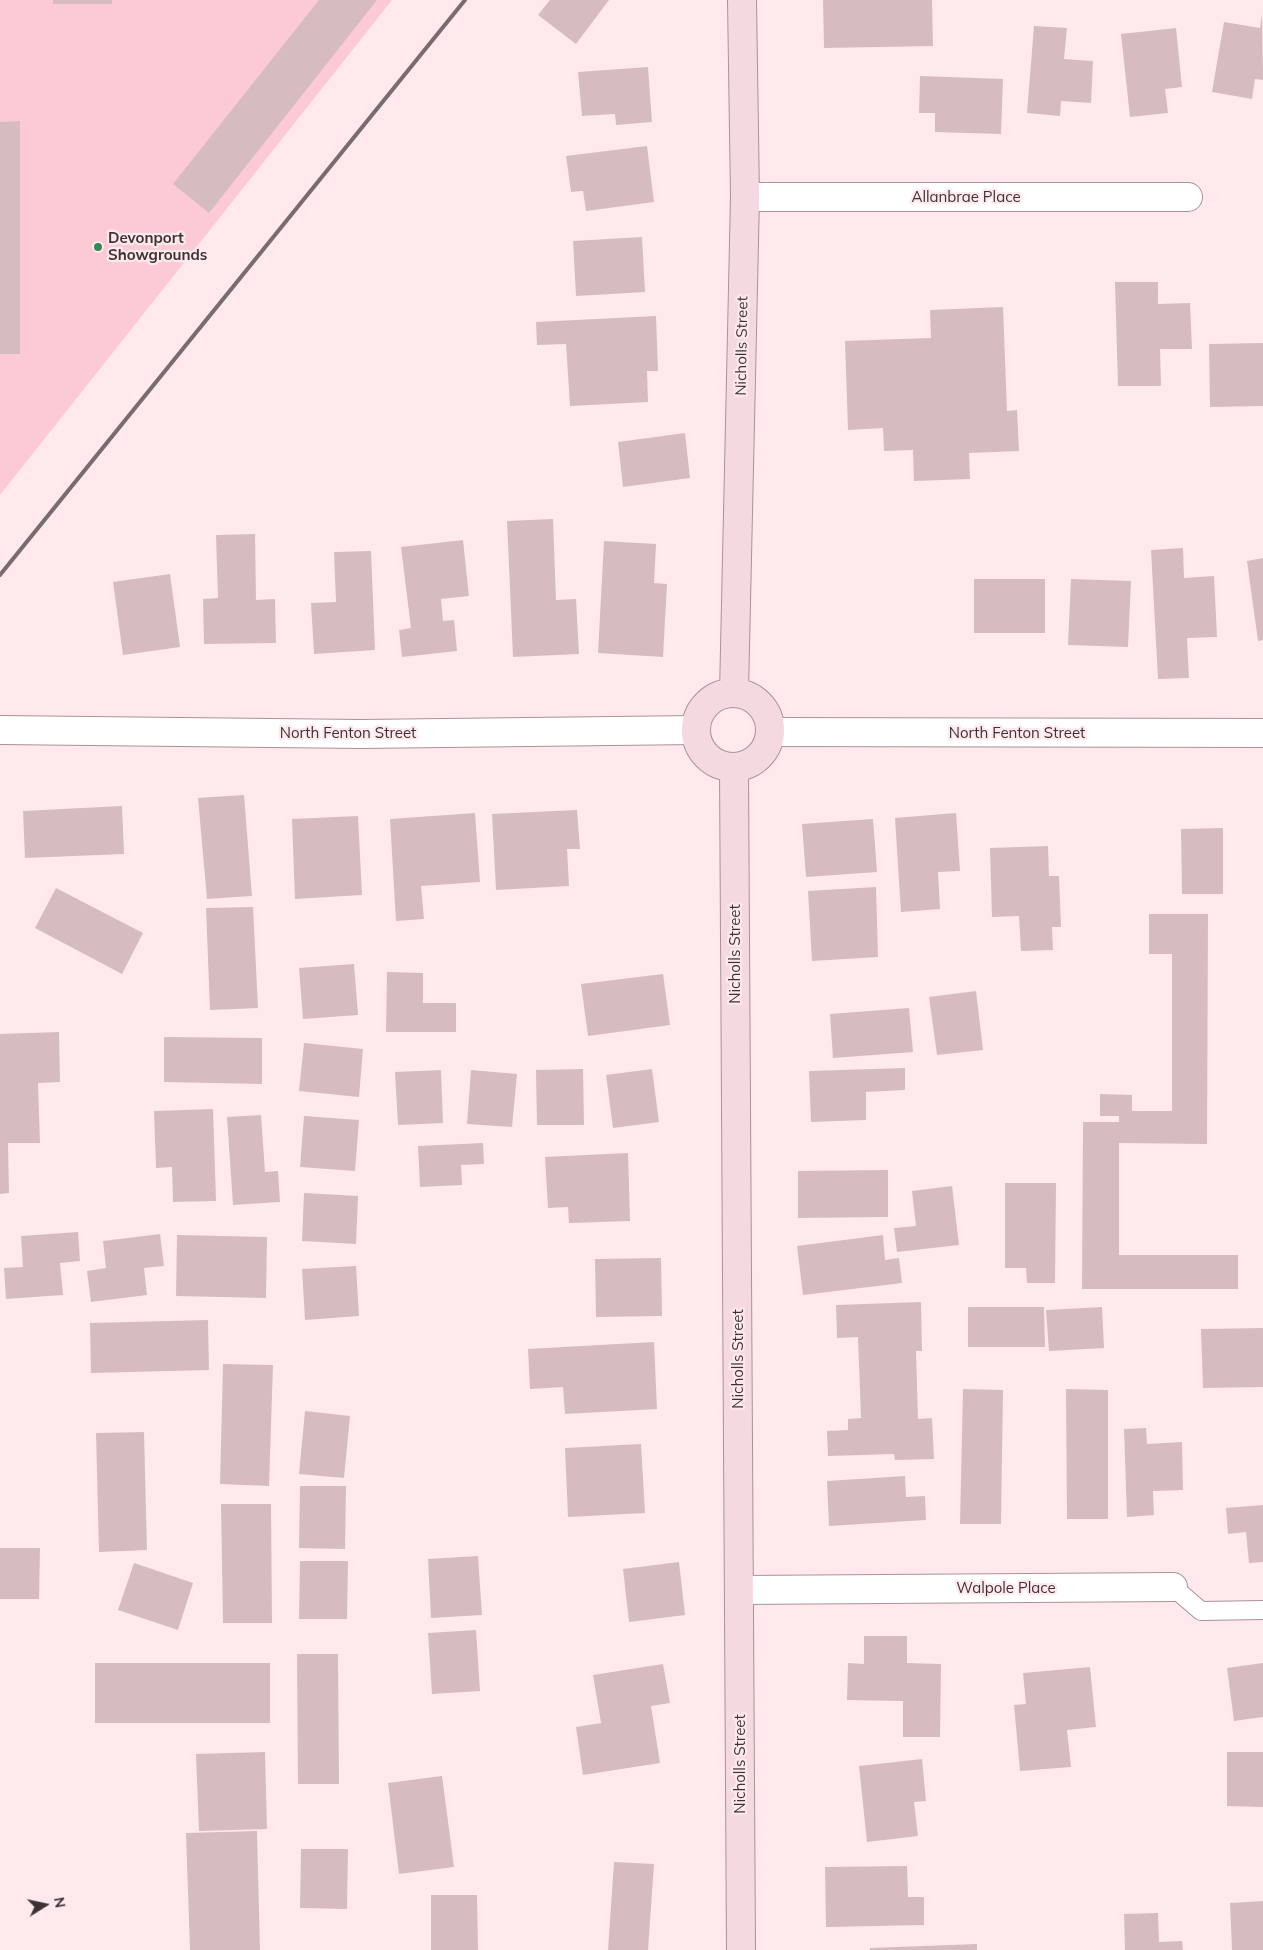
<!DOCTYPE html>
<style>
body{margin:0}
#map{position:relative;width:1263px;height:1950px;overflow:hidden;background:#ffe9ed;font-family:Mulish,sans-serif}
canvas{display:block}
.north{position:absolute;left:20px;top:1880px;width:50px;height:50px;-webkit-text-stroke:4px #ffe9ed;paint-order:stroke;rotate:80deg;font-size:14px;font-weight:700;line-height:20px;text-align:center;color:#3d3335}
.north::after{content:'';display:block;margin:auto;width:18px;height:22px;background:#3d3335;clip-path:polygon(50% 0,100% 100%,50% 72%,0 100%)}
</style>
<div id="map">
<canvas width="1263" height="1950"></canvas>
<div class="north">N</div>
</div>
<script>
const c = document.querySelector('canvas').getContext('2d');
c.lineJoin = 'round';
function fill(path, color) {
  c.fillStyle = color;
  c.fill(path, 'evenodd');
}
function stroke(path, color, width, dash) {
  c.strokeStyle = color;
  c.lineWidth = width;
  c.lineCap = dash ? 'butt' : 'round';
  c.setLineDash(dash || []);
  c.stroke(path);
}
function label(font, color, halo, rows, align = 'center') {
  c.font = font + ' Mulish,sans-serif';
  c.lineWidth = 4.5;
  c.setLineDash([]);
  c.textBaseline = 'middle';
  c.strokeStyle = halo;
  c.fillStyle = color;
  for (const [text, x, y, turn = 0] of rows) {
    c.save();
    c.translate(x, y);
    c.rotate((+turn || 0) * Math.PI / 180);
    c.textAlign = isNaN(turn) ? turn : align;
    if (halo) c.strokeText(text, 0, 0);
    c.fillText(text, 0, 0);
    c.restore();
  }
}
const green = new Path2D(`
 M 0,0 L 392,0 L 0,495 Z`);
const building = new Path2D(`
 M 53,0 L 112,0 L 112,4 L 53,4 Z
 M 319,0 L 377,0 L 209,213 L 173,184 Z
 M 550,0 L 609,0 L 576,44 L 538,15 Z
 M 823,0 L 932,0 L 933,46 L 824,48 Z
 M 1262,14 L 1263,80 L 1255,79 L 1252,99 L 1212,92 L 1224,22 L 1260,28 Z
 M 1034,26 L 1067,28 L 1064,59 L 1093,61 L 1091,103 L 1061,101 L 1060,116 L 1027,113 Z
 M 1176,28 L 1182,87 L 1165,89 L 1168,113 L 1130,117 L 1121,34 Z
 M 648,67 L 652,122 L 616,125 L 615,114 L 582,116 L 578,72 Z
 M 920,76 L 1003,79 L 1001,134 L 935,132 L 935,113 L 919,113 Z
 M 20,121 L 20,354 L 0,354 L 0,122 Z
 M 647,146 L 654,202 L 586,211 L 583,191 L 571,192 L 566,156 Z
 M 642,237 L 645,292 L 576,296 L 573,241 Z
 M 1115,282 L 1158,282 L 1158,304 L 1190,303 L 1192,349 L 1160,349 L 1161,386 L 1118,386 Z
 M 1003,307 L 1007,411 L 1017,410 L 1019,451 L 969,453 L 970,479 L 914,481 L 913,450 L 884,451 L 883,428 L 848,430 L 845,341 L 931,338 L 930,310 Z
 M 656,316 L 658,371 L 647,371 L 648,402 L 570,406 L 566,344 L 537,345 L 536,322 Z
 M 1263,343 L 1263,406 L 1210,407 L 1209,344 Z
 M 685,433 L 690,478 L 623,487 L 618,442 Z
 M 553,519 L 556,600 L 576,599 L 579,654 L 513,657 L 507,521 Z
 M 255,534 L 256,600 L 275,599 L 276,643 L 204,644 L 203,599 L 218,598 L 216,535 Z
 M 463,540 L 469,596 L 441,599 L 443,621 L 454,620 L 457,651 L 402,657 L 399,630 L 411,628 L 401,547 Z
 M 604,541 L 656,544 L 654,583 L 667,584 L 663,657 L 598,653 Z
 M 1183,548 L 1184,578 L 1214,576 L 1217,637 L 1187,638 L 1189,678 L 1158,679 L 1151,550 Z
 M 371,551 L 375,650 L 314,654 L 311,603 L 336,602 L 334,552 Z
 M 1263,558 L 1263,640 L 1258,641 L 1247,561 Z
 M 170,574 L 180,647 L 123,655 L 113,582 Z
 M 974,579 L 1045,579 L 1045,633 L 974,633 Z
 M 1071,579 L 1131,581 L 1128,647 L 1068,645 Z
 M 244,795 L 252,896 L 207,899 L 198,798 Z
 M 122,806 L 124,854 L 25,858 L 23,811 Z
 M 577,810 L 580,849 L 567,849 L 569,886 L 496,890 L 492,814 Z
 M 475,813 L 480,882 L 421,886 L 424,919 L 396,921 L 390,819 Z
 M 956,813 L 960,871 L 938,872 L 940,909 L 901,912 L 895,818 Z
 M 358,816 L 362,895 L 295,899 L 292,819 Z
 M 873,819 L 877,872 L 806,877 L 802,824 Z
 M 1223,828 L 1223,894 L 1182,894 L 1181,829 Z
 M 1048,846 L 1049,876 L 1059,876 L 1061,927 L 1052,927 L 1053,950 L 1021,951 L 1019,916 L 992,917 L 990,848 Z
 M 876,887 L 878,957 L 812,961 L 808,891 Z
 M 56,888 L 143,933 L 122,974 L 35,928 Z
 M 253,907 L 258,1008 L 210,1010 L 206,908 Z
 M 1149,914 L 1208,914 L 1207,1144 L 1119,1143 L 1119,1255 L 1238,1255 L 1238,1289 L 1082,1289 L 1083,1122 L 1119,1122 L 1119,1116 L 1100,1116 L 1100,1094 L 1132,1095 L 1132,1111 L 1172,1111 L 1172,954 L 1149,954 Z
 M 354,964 L 358,1015 L 303,1019 L 299,968 Z
 M 387,972 L 423,973 L 423,1003 L 456,1003 L 456,1032 L 386,1032 Z
 M 663,974 L 670,1025 L 588,1036 L 581,984 Z
 M 976,991 L 983,1050 L 937,1055 L 929,997 Z
 M 909,1008 L 913,1052 L 833,1058 L 830,1014 Z
 M 59,1032 L 60,1082 L 38,1083 L 40,1143 L 8,1143 L 9,1193 L 0,1194 L 0,1034 Z
 M 164,1037 L 262,1038 L 262,1084 L 164,1082 Z
 M 304,1043 L 363,1049 L 359,1097 L 299,1091 Z
 M 905,1068 L 905,1090 L 866,1092 L 866,1120 L 811,1122 L 809,1071 Z
 M 583,1069 L 584,1125 L 537,1125 L 536,1070 Z
 M 652,1069 L 659,1122 L 613,1128 L 606,1075 Z
 M 441,1070 L 443,1123 L 398,1125 L 395,1072 Z
 M 471,1070 L 517,1074 L 512,1127 L 467,1124 Z
 M 213,1109 L 216,1201 L 173,1202 L 172,1167 L 156,1168 L 154,1111 Z
 M 261,1115 L 265,1172 L 278,1171 L 280,1202 L 233,1205 L 227,1117 Z
 M 304,1116 L 359,1120 L 355,1171 L 300,1167 Z
 M 483,1143 L 484,1164 L 461,1165 L 462,1185 L 420,1187 L 418,1146 Z
 M 628,1153 L 630,1221 L 569,1223 L 568,1207 L 548,1208 L 545,1157 Z
 M 888,1170 L 888,1217 L 798,1218 L 798,1171 Z
 M 1005,1183 L 1056,1183 L 1055,1283 L 1027,1283 L 1026,1268 L 1005,1268 Z
 M 952,1186 L 959,1245 L 897,1252 L 894,1228 L 916,1226 L 912,1191 Z
 M 304,1193 L 358,1196 L 356,1244 L 302,1241 Z
 M 78,1232 L 80,1261 L 60,1263 L 63,1295 L 6,1299 L 4,1268 L 23,1267 L 21,1236 Z
 M 160,1234 L 164,1266 L 144,1268 L 147,1295 L 91,1302 L 87,1271 L 106,1268 L 103,1241 Z
 M 177,1235 L 267,1237 L 266,1298 L 176,1296 Z
 M 883,1235 L 885,1260 L 899,1258 L 902,1283 L 803,1295 L 797,1246 Z
 M 661,1258 L 662,1316 L 596,1317 L 595,1259 Z
 M 356,1266 L 359,1316 L 305,1320 L 302,1269 Z
 M 921,1302 L 922,1351 L 916,1351 L 918,1419 L 932,1418 L 934,1459 L 895,1460 L 894,1454 L 828,1456 L 827,1431 L 848,1430 L 848,1419 L 861,1418 L 858,1337 L 837,1338 L 836,1305 Z
 M 968,1307 L 1044,1307 L 1045,1347 L 968,1347 Z
 M 1102,1307 L 1104,1348 L 1049,1351 L 1046,1310 Z
 M 208,1320 L 209,1370 L 91,1373 L 90,1323 Z
 M 1263,1328 L 1263,1387 L 1203,1388 L 1201,1329 Z
 M 654,1342 L 657,1409 L 565,1414 L 563,1387 L 530,1389 L 528,1349 Z
 M 223,1364 L 273,1365 L 269,1486 L 220,1484 Z
 M 963,1389 L 1003,1390 L 1001,1524 L 960,1524 Z
 M 1066,1389 L 1108,1390 L 1108,1519 L 1067,1519 Z
 M 305,1411 L 350,1416 L 344,1478 L 299,1474 Z
 M 1146,1428 L 1147,1444 L 1182,1442 L 1183,1490 L 1153,1491 L 1154,1515 L 1127,1517 L 1124,1429 Z
 M 144,1432 L 147,1550 L 99,1552 L 96,1433 Z
 M 641,1444 L 645,1513 L 568,1517 L 565,1448 Z
 M 905,1476 L 906,1497 L 925,1496 L 926,1520 L 829,1526 L 827,1481 Z
 M 300,1486 L 346,1486 L 345,1549 L 299,1548 Z
 M 221,1504 L 271,1504 L 272,1623 L 223,1623 Z
 M 1263,1505 L 1263,1562 L 1249,1563 L 1246,1532 L 1228,1534 L 1226,1508 Z
 M 0,1548 L 40,1548 L 39,1599 L 0,1599 Z
 M 478,1556 L 482,1615 L 431,1618 L 428,1559 Z
 M 300,1561 L 348,1561 L 347,1619 L 299,1619 Z
 M 679,1562 L 685,1615 L 629,1622 L 623,1569 Z
 M 134,1563 L 193,1583 L 178,1630 L 118,1610 Z
 M 476,1630 L 480,1691 L 432,1694 L 428,1633 Z
 M 864,1636 L 907,1636 L 907,1663 L 941,1664 L 940,1737 L 903,1737 L 903,1701 L 847,1700 L 848,1663 L 864,1664 Z
 M 297,1654 L 338,1654 L 339,1784 L 298,1784 Z
 M 95,1663 L 270,1663 L 270,1723 L 95,1723 Z
 M 1263,1663 L 1263,1717 L 1234,1721 L 1227,1668 Z
 M 663,1664 L 670,1703 L 651,1706 L 660,1763 L 583,1775 L 576,1727 L 601,1723 L 593,1675 Z
 M 1090,1667 L 1096,1727 L 1067,1730 L 1071,1767 L 1020,1771 L 1014,1705 L 1026,1704 L 1023,1673 Z
 M 265,1752 L 267,1829 L 199,1831 L 196,1754 Z
 M 1227,1752 L 1263,1752 L 1263,1807 L 1227,1806 Z
 M 922,1759 L 926,1801 L 914,1802 L 918,1836 L 867,1842 L 859,1766 Z
 M 442,1776 L 454,1867 L 399,1874 L 388,1783 Z
 M 257,1831 L 260,1950 L 190,1950 L 186,1833 Z
 M 301,1849 L 348,1849 L 347,1909 L 300,1908 Z
 M 614,1862 L 654,1864 L 648,1950 L 608,1950 Z
 M 907,1866 L 908,1897 L 924,1897 L 924,1925 L 826,1927 L 825,1867 Z
 M 431,1895 L 477,1895 L 478,1950 L 431,1950 Z
 M 1263,1901 L 1263,1950 L 1232,1950 L 1230,1903 Z
 M 1158,1913 L 1159,1942 L 1182,1941 L 1183,1950 L 1125,1950 L 1124,1914 Z
 M 977,1944 L 977,1950 L 870,1950 L 870,1948 Z`);
const lane = new Path2D(`
 M 1173,1587 L 1201,1611 L 1263,1610`);
const street = new Path2D(`
 M 745,197 L 1188,197
 M 0,730 L 361,734 L 696,730
 M 770,732 L 1263,733
 M 740,1590 L 1173,1587`);
const secondary = new Path2D(`
 M 734,693 L 745,197 L 742,0
 M696 730a37 37 0 1 1 74 0a37 37 0 1 1-74 0Z
 M 734,768 L 741,1950`);
const rail = new Path2D(`
 M 0,575 L 465,0`);
const markers = [
 [98,247,5,"#378859"]
];
const streetNames = [
 ["Allanbrae Place",966,197],
 ["Nicholls Street",742,346,-89],
 ["North Fenton Street",348,733],
 ["North Fenton Street",1017,733],
 ["Nicholls Street",735,954,-90],
 ["Nicholls Street",738,1359,-90],
 ["Walpole Place",1006,1588],
 ["Nicholls Street",740,1764,-90]
];
const poiNames = [
 ["Devonport",108,238],
 ["Showgrounds",108,255]
];
fill(green, '#fbcad4');
fill(building, '#d6bcc1');
stroke(lane, '#ab9297', 20);
stroke(street, '#ab9297', 30);
stroke(secondary, '#ab9297', 30);
stroke(lane, '#fff', 18);
stroke(street, '#fff', 28);
stroke(secondary, '#f4d9e0', 28);
stroke(rail, '#796c6e', 4);
for (const [x, y, r, color] of markers) {
  const dot = new Path2D();
  dot.arc(x, y, r, 0, 2 * Math.PI);
  c.fillStyle = color;
  c.fill(dot);
  stroke(dot, '#ffe9ed', 2);
}
label('15px', '#3d3335', '#ffe9ed', streetNames);
label('bold 15px', '#3d3335', '#ffe9ed', poiNames, 'left');
</script>
